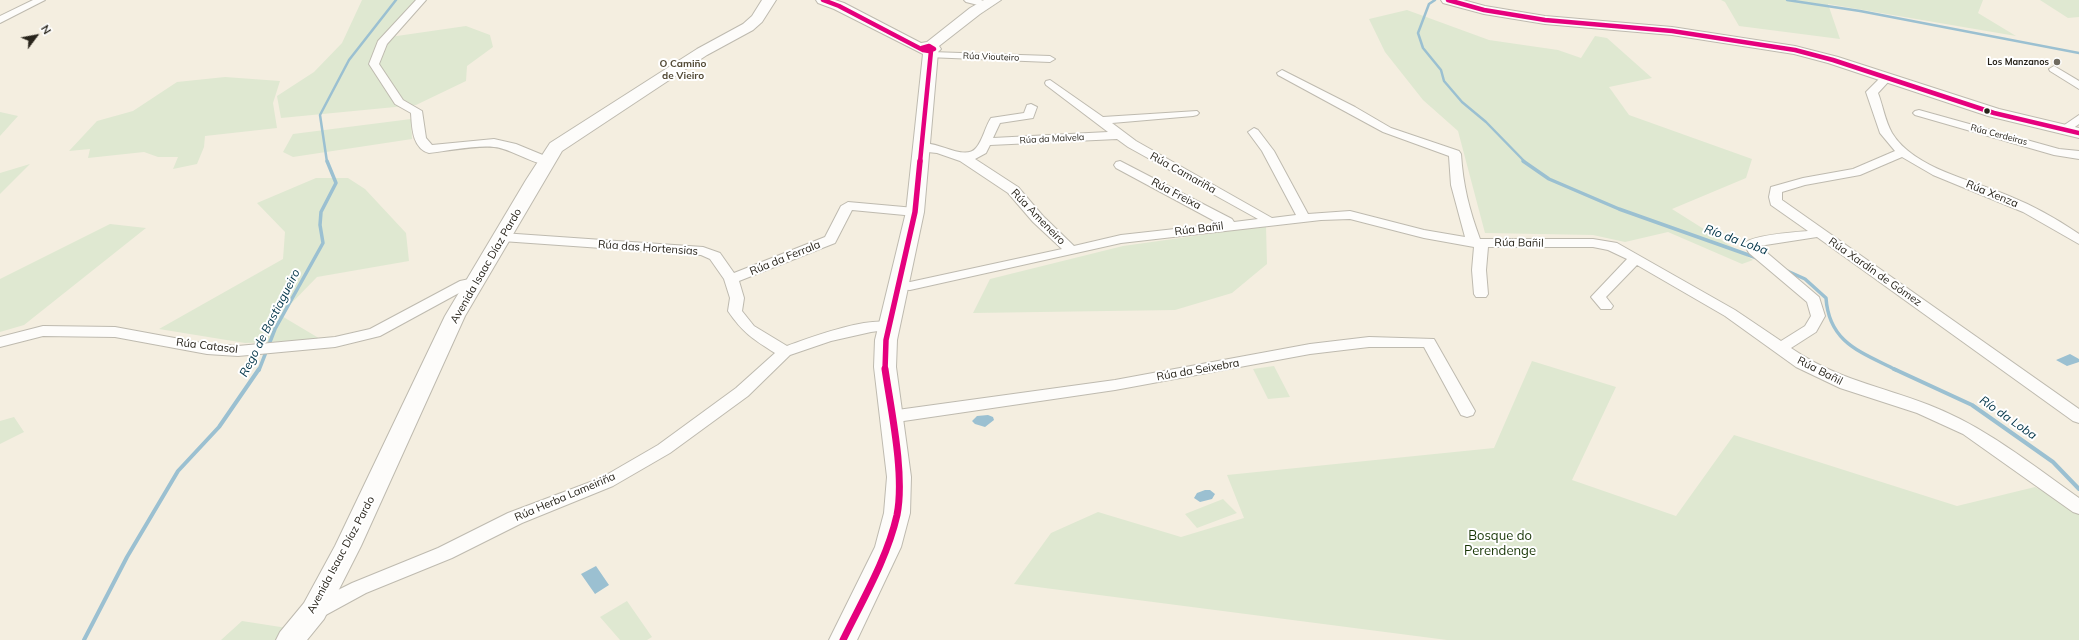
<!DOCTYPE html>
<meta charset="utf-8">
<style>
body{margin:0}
#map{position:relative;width:2079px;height:640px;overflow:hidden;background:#f4eee0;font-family:Mulish,sans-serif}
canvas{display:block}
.north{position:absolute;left:16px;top:16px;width:40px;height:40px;-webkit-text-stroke:3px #fff;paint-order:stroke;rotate:58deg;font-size:11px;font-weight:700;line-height:16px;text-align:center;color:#28241b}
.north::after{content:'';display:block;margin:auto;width:14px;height:18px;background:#28241b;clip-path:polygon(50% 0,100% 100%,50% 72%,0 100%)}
</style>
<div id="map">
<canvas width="2079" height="640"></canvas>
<div class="north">N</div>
</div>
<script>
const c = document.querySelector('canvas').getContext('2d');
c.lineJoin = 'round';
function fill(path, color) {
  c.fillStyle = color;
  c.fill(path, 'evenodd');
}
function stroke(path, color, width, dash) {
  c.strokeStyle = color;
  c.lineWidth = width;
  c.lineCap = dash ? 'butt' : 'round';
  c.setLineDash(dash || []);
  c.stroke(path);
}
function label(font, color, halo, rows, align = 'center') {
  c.font = font + ' Mulish,sans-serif';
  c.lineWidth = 4;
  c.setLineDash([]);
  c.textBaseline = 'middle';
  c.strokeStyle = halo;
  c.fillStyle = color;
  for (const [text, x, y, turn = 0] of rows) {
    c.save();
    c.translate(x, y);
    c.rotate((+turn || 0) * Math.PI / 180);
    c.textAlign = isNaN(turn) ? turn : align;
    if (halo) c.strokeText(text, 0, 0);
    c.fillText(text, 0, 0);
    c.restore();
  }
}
const green = new Path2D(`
 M 362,0 L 422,0 L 390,37 L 466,26 L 490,35 L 493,47 L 467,66 L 466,81 L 416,105 L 281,118 L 277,96 L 314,72 L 342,43 Z
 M 1721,0 L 1983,0 L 1978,13 L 2016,36 L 1828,4 L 1840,39 L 1739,26 L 1725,2 Z
 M 2040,0 L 2079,0 L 2079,17 L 2068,18 Z
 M 1407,10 L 1489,40 L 1558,50 L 1581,58 L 1595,36 L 1607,38 L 1652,78 L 1609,87 L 1629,115 L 1752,159 L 1746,178 L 1672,209 L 1753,260 L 1742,264 L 1668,232 L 1625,242 L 1593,235 L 1485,233 L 1458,131 L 1423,100 L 1385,52 L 1369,19 Z
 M 225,77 L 280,81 L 273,103 L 277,128 L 205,136 L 204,147 L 197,164 L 173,169 L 178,157 L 158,157 L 144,152 L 88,158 L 90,149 L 69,151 L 97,121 L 133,111 L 177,82 Z
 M 0,112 L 18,116 L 0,136 Z
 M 411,119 L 412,139 L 293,157 L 283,152 L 293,134 Z
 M 30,164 L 0,194 L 0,173 Z
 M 316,178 L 348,178 L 365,189 L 406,233 L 409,261 L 317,277 L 280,315 L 322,340 L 245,343 L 159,329 L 283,259 L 285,232 L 257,203 Z
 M 110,224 L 146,228 L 24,325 L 0,332 L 0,279 Z
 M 1266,226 L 1267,264 L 1232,293 L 1175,310 L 973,313 L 990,279 L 1123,246 Z
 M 1532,361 L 1616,387 L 1572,480 L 1676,516 L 1734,435 L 1957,506 L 2035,487 L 2079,511 L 2079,640 L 1447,640 L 1014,584 L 1051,533 L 1098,512 L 1181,537 L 1244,518 L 1227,475 L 1494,448 Z
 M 1274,366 L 1290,397 L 1268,399 L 1253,369 Z
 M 14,417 L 24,432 L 0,444 L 0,421 Z
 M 1223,499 L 1237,513 L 1197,528 L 1185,514 Z
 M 627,601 L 652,637 L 647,640 L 620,640 L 600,617 Z
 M 242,621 L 287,628 L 276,640 L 221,640 Z`);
const water = new Path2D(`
 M 2070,354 L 2079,359 L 2079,362 L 2067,366 L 2056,360 Z
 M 988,415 L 993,417 L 994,420 L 985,427 L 975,424 L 972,421 L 977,416 Z
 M 1205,490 L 1210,490 L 1215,494 L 1212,499 L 1200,502 L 1194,498 L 1197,493 Z
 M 596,566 L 609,585 L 595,594 L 581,574 Z`);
const streamFar2 = new Path2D(`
 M 1435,0 L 1429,4 L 1418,33 L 1423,48 L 1441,70 L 1444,81 L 1462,102 L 1486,122 L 1525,162
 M 1787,0 L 1860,11 L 2079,53
 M 327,162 L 320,115 L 349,60 L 396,0`);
const streamFar1 = new Path2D(`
 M 1523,161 L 1549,179 L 1619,209 L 1757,258
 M 1785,270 L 1805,279 L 1826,298 C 1829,343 1861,352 1896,370
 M 259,370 L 275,329 L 323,243 L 320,225 L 321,212 L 336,183 L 327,161`);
const stream = new Path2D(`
 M 1894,369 L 1972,405 L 2053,462 L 2079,489
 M 84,640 L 127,557 L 178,471 L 219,427 L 259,369`);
const street = new Path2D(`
 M 33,0 L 45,0 L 0,23 L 0,16 Z
 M 416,0 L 426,0 L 387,44 L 379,64 L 403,100 L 422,111 L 426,138 L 432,145 L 494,139 L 516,144 L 550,158 L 552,161 L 550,164 C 536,167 511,148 494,147 C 476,145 448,151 429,153 C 412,148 412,127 411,113 L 395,104 L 369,64 L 378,41 Z
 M 964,0 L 981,0 L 991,4 L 986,7 L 966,2 Z
 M 931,52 L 1050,56 L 1055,59 L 1050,62 L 927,57 L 926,55 Z
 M 2054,66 L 2079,81 L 2079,89 L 2050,71 L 2049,69 Z
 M 1282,70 L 1355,107 L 1391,128 L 1459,151 L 1461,154 C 1463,185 1469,209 1480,239 L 1593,239 L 1617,243 L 1735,310 L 1781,341 L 1805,326 L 1811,316 L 1807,302 L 1749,253 L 1744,244 C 1750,235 1795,232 1808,231 L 1771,205 L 1769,197 L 1771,187 L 1803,178 L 1853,169 L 1895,151 L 1880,133 L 1866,92 L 1882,76 L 1890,76 L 1891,78 L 1890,80 L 1878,93 C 1883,106 1885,121 1892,133 C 1914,169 1973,180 2009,196 C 2034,206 2057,219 2079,234 L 2079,244 L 2023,212 L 1933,175 L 1902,157 L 1860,175 L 1805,185 L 1782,192 L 1782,200 L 2079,409 L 2079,423 L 2073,421 L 1817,237 L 1759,246 L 1819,297 L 1825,316 L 1816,332 L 1791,348 C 1836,379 1880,386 1929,405 C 1984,426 2031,464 2079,498 L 2079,514 L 2073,512 L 1963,434 L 1917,413 L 1840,388 L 1796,367 L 1725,316 L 1637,265 L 1606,297 L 1613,306 L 1611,309 L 1601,309 L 1591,297 L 1627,259 L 1608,250 L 1593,247 L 1488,247 L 1486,270 L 1488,294 L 1486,297 L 1476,297 L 1474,294 L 1472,270 L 1474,247 L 1424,238 L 1350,219 L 1321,220 L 1121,243 L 910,290 L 893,289 L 891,286 L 893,283 L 910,282 L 1062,249 L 1033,222 L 1008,193 L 960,161 L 937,153 L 918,151 L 916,148 C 927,132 963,164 976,148 C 983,140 985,127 991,118 L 1024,113 L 1027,105 L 1031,104 L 1037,107 L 1033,118 L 1000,123 L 993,138 L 1108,132 L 1046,85 L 1045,83 L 1046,81 L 1050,80 L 1103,117 L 1197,111 L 1199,113 L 1197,115 L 1193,116 L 1112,123 L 1136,141 L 1272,218 L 1296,215 L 1262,151 L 1248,132 L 1254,128 L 1258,130 L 1274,151 L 1308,214 L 1350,211 L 1424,230 L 1465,237 L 1451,185 L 1449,156 L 1383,132 L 1278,75 L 1277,73 ZM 1117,139 L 1128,147 L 1258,219 L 1234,222 L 1232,219 L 1120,161 L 1116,162 L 1114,165 L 1116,168 L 1220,224 L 1121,235 L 1074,246 L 1043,216 L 1018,187 L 975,159 L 986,153 L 990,145 Z
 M 1919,110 L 2059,149 L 2079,151 L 2079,159 L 2054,155 L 1915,115 L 1913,113 L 1915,111 Z
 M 2079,115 L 2079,124 L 2068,132 L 2060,132 L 2058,130 L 2060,128 Z
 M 848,202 L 915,208 L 922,212 L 915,216 L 852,210 L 835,243 L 739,281 L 744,298 L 742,311 L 754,326 L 787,346 C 812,337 868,316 893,323 L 896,326 L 893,329 L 871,332 L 831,341 L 790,355 L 748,396 L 670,453 L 613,486 L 522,523 L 452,558 L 366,593 L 322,617 L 315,619 L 308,617 L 305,611 L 308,605 L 352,583 L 438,548 L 508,513 L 601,478 L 658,445 L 736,388 L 775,353 C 753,339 743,333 728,311 L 730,298 L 724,279 L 710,259 L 701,255 L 502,241 L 497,240 L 495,237 L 497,234 L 502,233 L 703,247 L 720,253 L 734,273 L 825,237 L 841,206 Z
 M 474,278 L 479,279 L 481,282 L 479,285 L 470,287 L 380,336 L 335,347 L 238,356 L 207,354 L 115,337 L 43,336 L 0,347 L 0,337 L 43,326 L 115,327 L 207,344 L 238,346 L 335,337 L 370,329 L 460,281 Z
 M 1369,337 L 1434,339 L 1475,411 L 1473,415 L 1467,417 L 1461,415 L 1424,347 L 1369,347 L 1310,354 L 1115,390 L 890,423 L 884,421 L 882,417 L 884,413 L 890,411 L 1115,380 L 1310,344 Z`);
const secondary = new Path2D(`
 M 762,0 L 776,0 L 762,22 L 753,30 L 707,55 L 562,151 L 465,316 L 361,546 L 324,619 L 307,640 L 276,640 L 280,632 L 304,603 L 335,546 L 445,316 L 526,180 L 550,143 L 697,49 L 743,24 L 752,16 Z
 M 816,0 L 835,0 L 844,3 L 921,43 L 927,42 L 970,8 L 984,0 L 1001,0 L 980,14 L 939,46 L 941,49 L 938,52 L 924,212 L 897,340 L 896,367 L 911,477 L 910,513 L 901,547 L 857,640 L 829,640 L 875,547 L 884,513 L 887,477 L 874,367 L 875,340 L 906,212 L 923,54 L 834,9 L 818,3 Z
 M 1441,0 L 1463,0 L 1485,6 L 1545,16 L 1672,27 L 1795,46 L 1838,57 L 1999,109 L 2079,128 L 2079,138 L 1988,116 L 1828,63 L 1794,54 L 1672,35 L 1545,24 L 1484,14 L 1443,3 Z`);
const bus1Far2 = new Path2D(`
 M 823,0 L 839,6 L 923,50 L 929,51 L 934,49 L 929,46 L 922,48
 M 1448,0 L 1484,10 L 1545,20 L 1672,31 L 1795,50 L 1833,60 L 1994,113 L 2079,133
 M 920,162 L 931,51`);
const bus1Far1 = new Path2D(`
 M 885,370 L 886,340 L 915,212 L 920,161`);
const bus1 = new Path2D(`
 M 843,640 C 863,599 887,559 897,515 C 905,475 891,410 885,369`);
const markers = [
 [2057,62,4,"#6f6b60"],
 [1987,111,3.5,"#28241b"]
];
const farStreetnames = [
 ["Rúa Viouteiro",991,57,2],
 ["Rúa Cerdeiras",1999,135,15],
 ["Rúa da Malvela",1052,139,-3]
];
const farPoinames = [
 ["Los Manzanos",2049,62]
];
const farNeighbourhoodnames = [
 ["O Camiño",683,64],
 ["de Vieiro",683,76]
];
const streetNames = [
 ["Rúa Camariña",1183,173,29],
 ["Rúa Freixa",1176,194,28],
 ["Rúa Xenza",1992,194,22],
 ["Rúa Ameneiro",1038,217,46],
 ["Rúa Bañil",1199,229,-7],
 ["Rúa Bañil",1519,243,1],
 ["Rúa das Hortensias",648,248,4],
 ["Rúa da Ferrala",785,258,-22],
 ["Avenida Isaac Díaz Pardo",486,266,-60],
 ["Rúa Xardín de Gómez",1875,272,35],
 ["Rúa Catasol",207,346,7],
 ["Rúa da Seixebra",1198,370,-10],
 ["Rúa Bañil",1820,371,27],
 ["Rúa Herba Lameiriña",565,497,-23],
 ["Avenida Isaac Díaz Pardo",341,555,-62]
];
const waterNames = [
 ["Río da Loba",1736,240,20],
 ["Rego de Bastiagueiro",270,323,-63],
 ["Río da Loba",2008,418,35]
];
const nearParknames = [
 ["Bosque do",1500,536],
 ["Perendenge",1500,551]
];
fill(green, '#dfe8d1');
fill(water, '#9bc0d1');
stroke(streamFar2, '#9bc0d1', 2.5);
stroke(streamFar1, '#9bc0d1', 3.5);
stroke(stream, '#9bc0d1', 4);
stroke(street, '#bebaaf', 2);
stroke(secondary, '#bebaaf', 2);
fill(street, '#fdfcfa');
fill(secondary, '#fdfcfa');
stroke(bus1Far2, '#e5007d', 4.5);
stroke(bus1Far1, '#e5007d', 5.5);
stroke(bus1, '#e5007d', 7);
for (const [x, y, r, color] of markers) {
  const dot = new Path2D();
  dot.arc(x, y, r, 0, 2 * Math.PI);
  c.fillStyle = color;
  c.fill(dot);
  stroke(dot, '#fff', 1.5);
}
label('9px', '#28241b', '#fff', farStreetnames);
label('bold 9px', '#28241b', '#fff', farPoinames, 'right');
label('bold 10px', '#534a36', '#fff', farNeighbourhoodnames);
label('11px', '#28241b', '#fff', streetNames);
label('italic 12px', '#013448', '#fff', waterNames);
label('13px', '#173505', '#fff', nearParknames);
</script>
